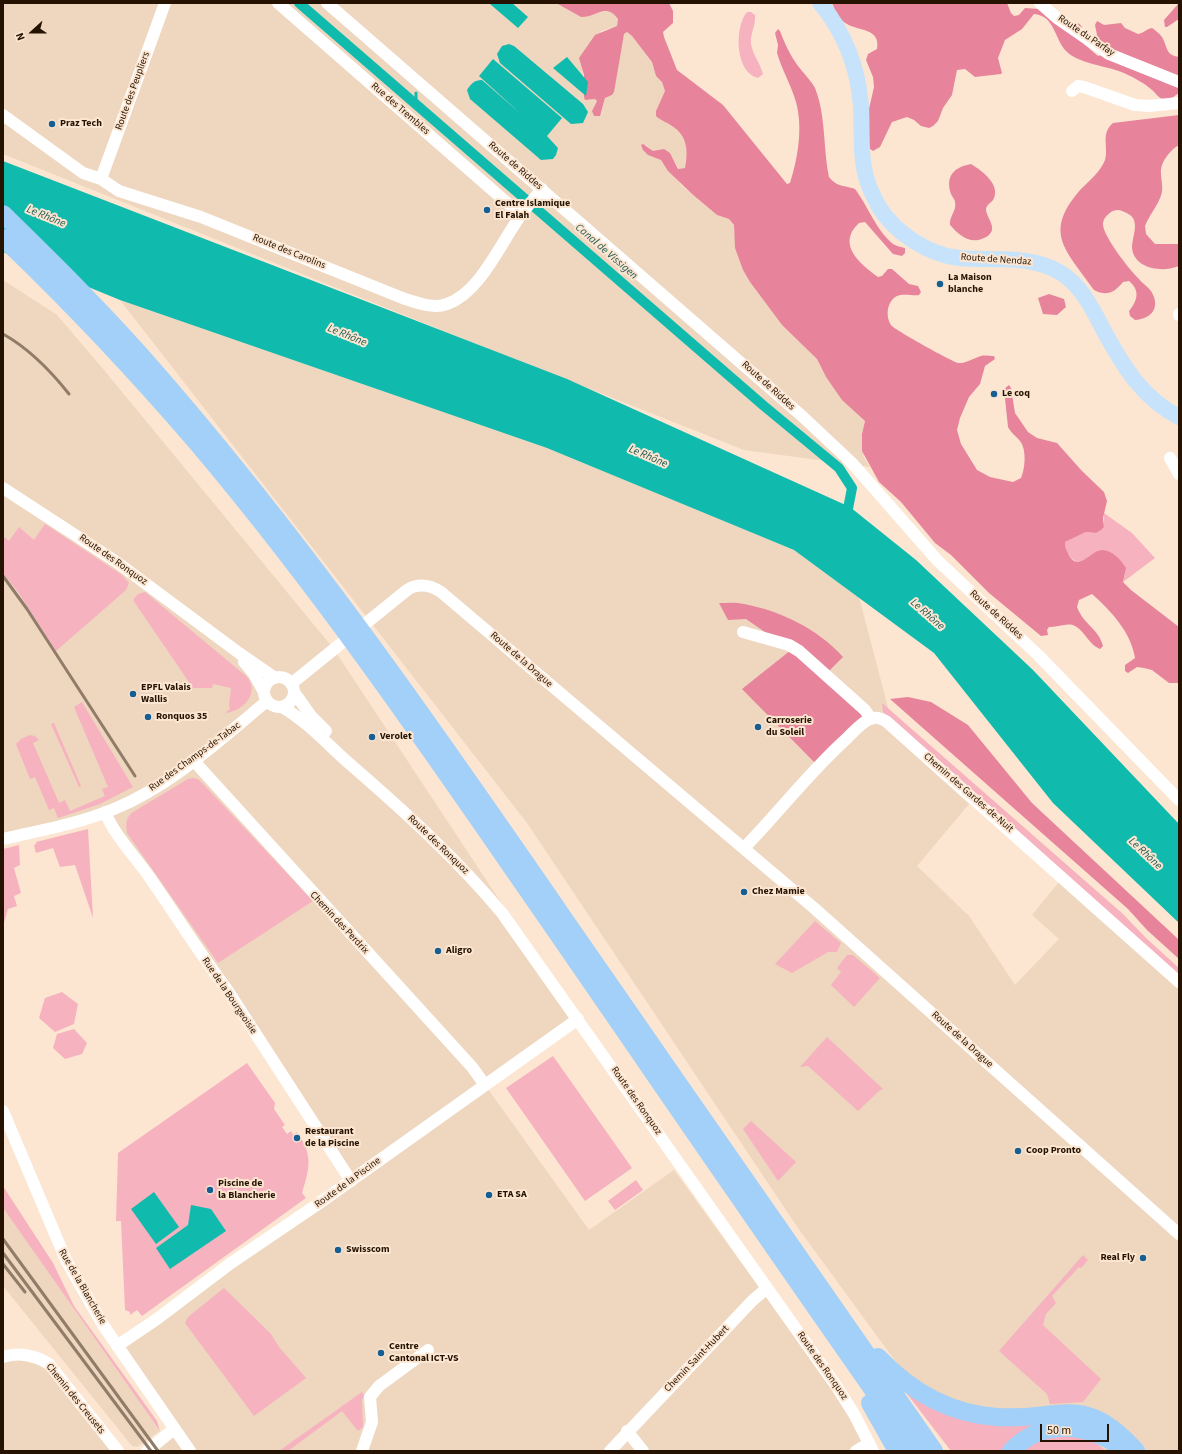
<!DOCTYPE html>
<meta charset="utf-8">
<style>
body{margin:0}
#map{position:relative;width:1182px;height:1454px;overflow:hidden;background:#fce6d1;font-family:"Source Sans 3",sans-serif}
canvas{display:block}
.frame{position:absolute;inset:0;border:4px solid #251200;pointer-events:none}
.north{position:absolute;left:12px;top:12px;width:40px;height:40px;-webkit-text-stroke:3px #fce6d1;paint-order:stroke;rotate:249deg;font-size:11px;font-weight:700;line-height:16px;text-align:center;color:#251200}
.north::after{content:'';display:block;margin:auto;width:14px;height:18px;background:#251200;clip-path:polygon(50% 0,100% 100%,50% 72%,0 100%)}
.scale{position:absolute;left:1040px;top:1424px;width:69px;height:18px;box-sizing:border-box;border:2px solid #251200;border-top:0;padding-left:5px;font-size:12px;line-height:14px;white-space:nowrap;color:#251200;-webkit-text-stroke:3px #fce6d1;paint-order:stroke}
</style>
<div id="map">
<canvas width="1182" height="1454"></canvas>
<div class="frame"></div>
<div class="north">N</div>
<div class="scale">50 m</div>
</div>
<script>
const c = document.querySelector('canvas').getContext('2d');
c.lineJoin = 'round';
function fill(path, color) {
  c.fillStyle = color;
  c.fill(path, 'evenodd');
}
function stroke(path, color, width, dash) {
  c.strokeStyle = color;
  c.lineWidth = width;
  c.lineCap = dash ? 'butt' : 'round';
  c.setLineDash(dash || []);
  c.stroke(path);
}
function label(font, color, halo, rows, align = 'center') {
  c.font = font + ' "Source Sans 3",sans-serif';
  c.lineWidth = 4;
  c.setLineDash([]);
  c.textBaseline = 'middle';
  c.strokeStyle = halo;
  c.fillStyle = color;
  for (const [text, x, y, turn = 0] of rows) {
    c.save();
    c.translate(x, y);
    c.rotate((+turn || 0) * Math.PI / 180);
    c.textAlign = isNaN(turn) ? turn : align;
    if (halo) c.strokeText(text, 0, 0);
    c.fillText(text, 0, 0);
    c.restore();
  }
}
const built = new Path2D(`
 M 3,3 L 556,3 L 581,17 L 607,11 L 613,12 L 618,19 L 617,26 L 601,31 L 582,71 L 589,100 L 595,99 L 597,101 L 592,111 L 601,113 L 605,98 L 612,95 L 620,50 L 624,34 L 627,32 L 632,36 L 652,62 L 656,76 L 662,82 L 665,91 L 656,111 L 660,119 L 674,127 L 683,136 L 687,144 L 685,168 L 679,169 L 670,153 L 653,151 L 646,145 L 648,155 L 661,160 L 682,186 L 717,215 L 729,219 L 734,226 L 734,232 L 743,270 L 750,282 L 782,325 L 817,359 L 826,377 L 851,408 L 865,421 L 862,434 L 864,458 L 870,467 L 744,450 L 449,333 L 3,154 Z
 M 3,280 L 57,315 L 99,364 L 333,648 L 578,1019 L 485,1085 L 589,1230 L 674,1170 L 839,1398 L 867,1451 L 147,1451 L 174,1429 L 117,1346 L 350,1181 L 105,813 L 3,839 Z
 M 120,300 L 547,448 L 794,550 L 859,597 L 892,723 L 887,730 L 969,804 L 917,866 L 969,916 L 1015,985 L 1059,939 L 1032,915 L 1059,882 L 1179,985 L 1179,1451 L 961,1451 L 798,1228 L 527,823 Z
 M 3,1208 L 160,1431 L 137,1447 L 132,1446 L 3,1286 Z
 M 3,1357 L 39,1359 L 118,1451 L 3,1451 Z`);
const green = new Path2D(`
 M 747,12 L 751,12 L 755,15 C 756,25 750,34 751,44 C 753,55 760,63 763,74 L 758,78 C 735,73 734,27 747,12 Z
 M 1104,513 L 1132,533 L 1155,558 L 1123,582 L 1125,574 L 1100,550 C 1090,556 1077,569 1069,555 C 1066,550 1065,548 1065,542 L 1086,532 L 1096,533 L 1104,527 Z
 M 45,524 L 122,575 L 129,583 L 126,590 L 56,651 L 18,592 L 3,573 L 3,536 L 9,541 L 19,527 L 34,540 Z
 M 145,592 L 246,676 C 261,692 244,711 225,713 L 230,709 L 229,705 L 231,688 L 213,684 L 212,688 L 193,688 L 133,600 L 138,594 Z
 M 82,702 L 133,787 L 100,804 L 58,818 L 54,808 L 49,810 L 35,777 L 30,779 L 16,744 L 21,739 L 30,735 L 35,736 L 39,740 L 33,743 L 59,803 L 65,800 L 70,811 L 105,796 L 102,789 L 108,787 L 74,707 Z
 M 882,703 L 1123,914 L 1146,938 L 1179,968 L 1179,979 L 883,712 Z
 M 54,723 L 81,786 L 79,787 L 51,724 Z
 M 193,778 L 198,779 L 204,785 L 313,901 L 218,963 L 127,833 C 126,823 125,819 133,812 L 188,779 Z
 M 88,829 L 93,918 L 75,865 L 60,867 L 53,848 L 36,853 L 34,845 L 36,844 L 36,842 Z
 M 19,845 L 20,865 L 14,868 L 21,893 L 14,896 L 17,906 L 8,909 L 3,926 L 3,849 Z
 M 815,921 L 841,943 L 837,952 L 828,952 L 792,973 L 775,964 Z
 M 847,955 L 853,955 L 880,978 L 854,1007 L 831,985 L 841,972 L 837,968 Z
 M 62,992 L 78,1004 L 74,1024 L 55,1032 L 39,1018 L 45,998 Z
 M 74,1029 L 87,1043 L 82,1054 L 65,1059 L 53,1048 L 57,1034 Z
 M 827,1037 L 883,1089 L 879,1091 L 858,1111 L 808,1066 L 800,1067 Z
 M 553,1056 L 632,1168 L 585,1201 L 506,1088 Z
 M 247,1063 L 275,1103 L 274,1109 L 285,1125 L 282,1127 L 287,1134 L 291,1131 L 293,1135 L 297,1132 C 313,1155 310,1167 302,1193 L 306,1198 L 142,1316 L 137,1310 L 130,1315 L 130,1312 L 125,1310 L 121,1221 L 116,1221 L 118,1153 Z
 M 751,1121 L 796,1162 L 778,1181 L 743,1129 Z
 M 636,1180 L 643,1190 L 615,1210 L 608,1201 Z
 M 3,1186 L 53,1263 L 74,1306 L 157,1421 L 160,1431 L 3,1208 Z
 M 1083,1255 L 1088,1260 L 1081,1268 L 1079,1267 L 1052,1296 L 1056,1303 L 1046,1314 L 1043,1325 L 1101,1379 L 1083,1402 L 1050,1404 L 1047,1394 L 999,1351 Z
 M 224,1288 L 271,1334 L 279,1347 L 306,1378 L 254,1416 L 185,1323 L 188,1317 Z
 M 901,1386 L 911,1392 L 1039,1420 L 1004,1451 L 951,1451 Z
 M 362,1392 L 364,1395 L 362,1400 L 363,1427 L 358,1431 L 342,1411 L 288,1451 L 279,1451 Z
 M 1067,1434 L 1095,1442 L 1106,1451 L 1019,1451 L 1041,1436 Z`);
const forest = new Path2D(`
 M 556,3 L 669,3 L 673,11 L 673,23 L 663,32 L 664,37 L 677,70 L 723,105 L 787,184 L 790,183 C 798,158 803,128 796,102 C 791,85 782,70 777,53 L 778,45 L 775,33 L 778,29 L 780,31 C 785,44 790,55 798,66 C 804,74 810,79 815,88 C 826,115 823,148 829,177 C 837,187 843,185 855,189 C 868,206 876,230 893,244 C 896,246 901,247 905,248 L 905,253 L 902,256 L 893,254 L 865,222 L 859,223 C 836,244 860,264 878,277 L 882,276 L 888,269 L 892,269 L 909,284 L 918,286 L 921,292 L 919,295 C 913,296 903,293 897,296 C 887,301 885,316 891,325 C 893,329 951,361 958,363 C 965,364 974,358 981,356 C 985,355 990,356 994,356 L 995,359 L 985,366 L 980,384 L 969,397 L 960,418 L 957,430 L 961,444 L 977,470 L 990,477 L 1013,482 L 1021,478 C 1025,469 1027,450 1020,441 C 1016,436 1011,433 1008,427 L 1004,389 L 1009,385 L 1011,388 L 1015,413 L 1028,432 L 1037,438 L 1057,443 L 1082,471 L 1104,492 L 1107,501 L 1103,518 L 1104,527 L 1101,530 L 1096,533 L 1086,532 L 1065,542 C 1065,549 1067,551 1070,557 C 1079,571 1092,550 1102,550 C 1112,550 1121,560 1126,568 L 1123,582 L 1131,590 L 1179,627 L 1179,683 L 1169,683 L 1152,670 L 1144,668 L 1137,667 L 1128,673 L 1125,671 L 1125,665 L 1135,658 C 1131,632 1111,611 1092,594 L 1079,600 L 1077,607 C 1083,624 1099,629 1103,646 L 1100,649 C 1089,645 1085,631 1075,626 C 1067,622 1057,628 1049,627 L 1047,630 L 1048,635 L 1041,636 L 989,593 L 951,555 L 935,543 L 901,502 L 879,482 L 862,451 L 862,434 L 865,421 L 842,400 L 826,377 L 817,359 L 782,325 L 750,282 L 743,270 L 735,248 L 734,225 L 729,219 L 717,215 L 692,194 L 668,171 L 661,160 L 648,155 L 643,150 L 641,145 L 643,144 L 653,151 L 664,149 L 670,153 L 678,169 L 685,168 C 688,151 688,136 672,126 C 667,122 661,121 656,116 L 656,111 L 665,91 L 662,82 L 656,76 L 652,62 L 632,36 L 627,32 L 624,34 L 614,92 L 612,95 L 605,98 L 600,116 L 594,116 L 592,111 L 597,101 L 595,99 L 585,100 L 584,97 L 584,75 L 579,58 L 595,35 L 617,26 L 618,19 C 606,2 597,17 581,17 Z
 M 832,3 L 1007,3 L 1011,13 L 1014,16 L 1019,15 L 1025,8 L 1039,9 L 1061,24 C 1082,18 1084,25 1084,44 L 1098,56 L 1101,55 L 1095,25 L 1097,21 L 1104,25 L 1121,23 L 1125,28 L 1138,34 C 1144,33 1146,29 1152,28 C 1156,31 1159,33 1162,37 C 1168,47 1165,55 1179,57 L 1179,93 C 1174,96 1170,101 1163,99 C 1158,98 1156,93 1152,90 C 1144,83 1135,78 1126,74 C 1110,66 1078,64 1066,51 C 1054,38 1055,16 1034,14 L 1022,29 L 1005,40 L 998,58 L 1002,73 L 1001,74 L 975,77 L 965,69 L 957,70 L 952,95 L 943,108 L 938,121 L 933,126 L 929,128 L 921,126 L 914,120 L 907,117 L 892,122 L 880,147 L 873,151 L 869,148 L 866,122 L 874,87 L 873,77 L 866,60 L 868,54 L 877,49 C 881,28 858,31 847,24 C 839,20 835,10 832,3 Z
 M 1179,3 L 1179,19 L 1167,27 L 1165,27 L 1164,20 Z
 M 1179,115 L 1179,145 C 1170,150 1160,163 1161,173 C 1161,179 1163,186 1162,192 C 1159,205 1149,215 1145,226 L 1146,234 L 1155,244 L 1179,244 L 1179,266 C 1163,273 1134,269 1132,248 C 1132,238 1137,229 1134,220 C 1132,215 1127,213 1122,211 C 1119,209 1114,210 1111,212 C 1107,215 1103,219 1103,224 C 1103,236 1129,269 1138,278 C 1142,283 1147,286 1151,291 C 1161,307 1152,319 1135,320 L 1130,316 L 1129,311 C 1138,300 1140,290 1129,281 L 1123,282 C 1115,292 1107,297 1094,290 C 1066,250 1042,233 1081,189 C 1089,181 1101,171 1105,160 C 1109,147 1100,134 1113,123 Z
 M 971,164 C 981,170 1002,185 993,200 C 991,203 987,204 986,209 C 986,216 993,222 992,230 C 991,234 987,237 984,238 C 970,245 959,235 950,225 C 949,216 957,211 955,202 C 955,199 952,197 951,194 C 945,176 954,167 971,164 Z
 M 1049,294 L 1064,299 L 1066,307 L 1057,315 L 1043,314 L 1038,298 Z
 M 719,603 C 727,603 736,602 744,604 C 781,611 818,629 843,657 L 827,673 L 866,715 L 815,763 L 742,689 L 791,650 L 746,619 L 728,620 Z
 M 908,697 L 931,702 L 968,725 L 1032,803 L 1177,938 L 1179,940 L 1179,959 L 1147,930 L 1128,909 L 890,699 Z`);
const water = new Path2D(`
 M 512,3 L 528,17 L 518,28 L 490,4 Z
 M 509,44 L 514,46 L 583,104 L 588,112 L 583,123 L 571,124 L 500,63 L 497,54 L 502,46 Z
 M 567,57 L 588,82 L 586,96 L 553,68 Z
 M 493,59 L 562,118 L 547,136 L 558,148 L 556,155 L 553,159 L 541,160 L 470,99 L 467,90 C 471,84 474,80 482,80 L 521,114 L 479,76 Z
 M 3,161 L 567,379 L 850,507 L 916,560 L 1033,670 L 1179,824 L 1179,923 L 1053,803 L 934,653 L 794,550 L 547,448 L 120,300 L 3,252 Z
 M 154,1192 L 179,1227 L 156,1244 L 131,1209 Z
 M 191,1205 L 211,1209 L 226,1231 L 170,1269 L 156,1248 L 188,1225 Z`);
const stream = new Path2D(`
 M 416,105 L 416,93`);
const canal = new Path2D(`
 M 299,3 L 764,406 L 839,468 L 852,488 L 846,519`);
const minor = new Path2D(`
 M 278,3 L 521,215
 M 327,3 L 802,416 L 852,463 L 937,560 L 1038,655 L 1179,800
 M 1040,3 L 1057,18 L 1109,54 L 1179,82
 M 1072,91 L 1078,86 L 1084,87 L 1135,105 L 1149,106 L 1179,103
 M 3,115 L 83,173 L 101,179 L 119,191 L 201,217 L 405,299 C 419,303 433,309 447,304 C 480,293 501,242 521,215 C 527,206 535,198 542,189
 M 101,179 L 165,3
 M 1179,314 L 1179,315
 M 1170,458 L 1179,474
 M 3,488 L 118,563 L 239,653 L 275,678
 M 743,632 L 789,645 L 799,651 L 865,710 L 871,719
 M 244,662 L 254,674 L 264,692
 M264 692a15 15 0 1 1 30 0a15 15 0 1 1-30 0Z
 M 291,684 L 407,590 C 418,583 430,585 441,592 L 814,908 L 1179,1234
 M 294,692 L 311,716 L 326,731
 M 282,707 C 308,722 328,745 351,765 C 404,811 457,859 502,913 L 837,1387 L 854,1414 L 873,1451
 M 193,760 L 472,1067 L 485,1085
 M 105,812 C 115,836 133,854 148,875 C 174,912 198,951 226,988 L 351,1181
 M 3,839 C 41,830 78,824 114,809 C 172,785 220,740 267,701
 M 744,848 C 778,813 808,774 844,741 C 852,734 860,723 870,719 C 876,716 882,719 887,722 L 1179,982
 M 3,1111 L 66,1260 L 103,1325 L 190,1451
 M 117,1346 L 157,1319 L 231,1263 L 318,1204 L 578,1019
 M 3,1357 C 18,1352 35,1355 49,1364 L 118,1451
 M 627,1431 L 643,1451
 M 147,1451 L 174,1429
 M 362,1451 L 372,1422 L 370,1397 L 379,1386 L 428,1350
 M 610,1451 L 752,1301 L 767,1288
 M 856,1451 L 869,1443`);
const major = new Path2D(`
 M 820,3 C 845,33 858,68 861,106 C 863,147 857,169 879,207 C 895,233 929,255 959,258 C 993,261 1030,254 1061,273 C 1082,286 1093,310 1104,331 C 1123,366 1143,399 1179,417`);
const highway = new Path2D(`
 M 3,214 C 51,261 99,308 144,359 C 299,535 432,727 565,920 C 688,1097 810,1275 934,1451
 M 3,238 C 71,303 136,372 197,443 C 324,593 435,756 546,917 C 669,1095 791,1274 916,1451
 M 878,1357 C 910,1391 950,1414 997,1417 C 1061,1421 1084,1392 1136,1451
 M 870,1403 L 897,1451
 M 1011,1451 C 1033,1428 1062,1423 1091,1432 C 1103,1436 1112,1440 1120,1449`);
const rail = new Path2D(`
 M 3,334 C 30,349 50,370 69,394
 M 3,576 L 27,609 L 135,776
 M 3,1239 L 158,1451
 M 3,1253 L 151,1451
 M 3,1264 L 25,1292`);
const markers = [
 [52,124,4,"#175f93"],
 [487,210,4,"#175f93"],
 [940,284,4,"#175f93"],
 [994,394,4,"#175f93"],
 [133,694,4,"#175f93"],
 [148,717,4,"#175f93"],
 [758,727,4,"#175f93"],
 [372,737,4,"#175f93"],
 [744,892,4,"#175f93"],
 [438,951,4,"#175f93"],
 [297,1138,4,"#175f93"],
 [1018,1151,4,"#175f93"],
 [210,1190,4,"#175f93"],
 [489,1195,4,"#175f93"],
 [338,1250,4,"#175f93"],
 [1143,1258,4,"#175f93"],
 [381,1353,4,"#175f93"]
];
const streetNames = [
 ["Route du Parfay",1086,36,34],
 ["Route des Peupliers",133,91,-70],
 ["Rue des Trembles",400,109,41],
 ["Route de Riddes",515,166,41],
 ["Route des Carolins",289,252,22],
 ["Route de Nendaz",996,260,4],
 ["Route de Riddes",768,386,42],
 ["Route des Ronquoz",113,560,35],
 ["Route de Riddes",996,615,42],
 ["Route de la Drague",521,660,41],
 ["Rue des Champs-de-Tabac",195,757,-36],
 ["Chemin des Gardes-de-Nuit",968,793,41],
 ["Route des Ronquoz",438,845,44],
 ["Chemin des Perdrix",339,923,47],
 ["Rue de la Bourgeoisie",229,996,56],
 ["Route de la Drague",962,1040,42],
 ["Route des Ronquoz",636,1101,55],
 ["Route de la Piscine",348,1183,-36],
 ["Rue de la Blancherie",82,1287,60],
 ["Chemin Saint-Hubert",697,1359,-46],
 ["Route des Ronquoz",822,1366,55],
 ["Chemin des Creusets",75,1399,51]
];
const poiNames = [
 ["Praz Tech",60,124],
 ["Centre Islamique",495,204],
 ["El Falah",495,216],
 ["La Maison",948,278],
 ["blanche",948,290],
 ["Le coq",1002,394],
 ["EPFL Valais",141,688],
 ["Wallis",141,700],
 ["Ronquos 35",156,717],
 ["Carroserie",766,721],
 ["du Soleil",766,733],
 ["Verolet",380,737],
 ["Chez Mamie",752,892],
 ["Aligro",446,951],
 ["Restaurant",305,1132],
 ["de la Piscine",305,1144],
 ["Coop Pronto",1026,1151],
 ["Piscine de",218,1184],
 ["la Blancherie",218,1196],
 ["ETA SA",497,1195],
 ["Swisscom",346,1250],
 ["Real Fly",1135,1258,"right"],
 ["Centre",389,1347],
 ["Cantonal ICT-VS",389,1359]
];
const waterNames = [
 ["Le Rhône",46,217,22],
 ["Canal de Vissigen",606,252,41],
 ["Le Rhône",347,336,22],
 ["Le Rhône",648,457,23],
 ["Le Rhône",927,615,41],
 ["Le Rhône",1145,854,43]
];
fill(built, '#eed6bf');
fill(green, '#f6b2bf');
fill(forest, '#e7849b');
fill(water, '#10bbae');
stroke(stream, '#10bbae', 3);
stroke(canal, '#10bbae', 10);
stroke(minor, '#fff', 12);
stroke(major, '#c7e3fb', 16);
stroke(highway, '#a2d0f8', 18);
stroke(rail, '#907c68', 3);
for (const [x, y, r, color] of markers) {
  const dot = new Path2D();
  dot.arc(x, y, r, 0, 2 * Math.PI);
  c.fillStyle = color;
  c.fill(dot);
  stroke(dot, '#fce6d1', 1.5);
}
label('10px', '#251200', '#fce6d1', streetNames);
label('bold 10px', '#251200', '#fce6d1', poiNames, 'left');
label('italic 11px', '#1d5953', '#fce6d1', waterNames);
</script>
